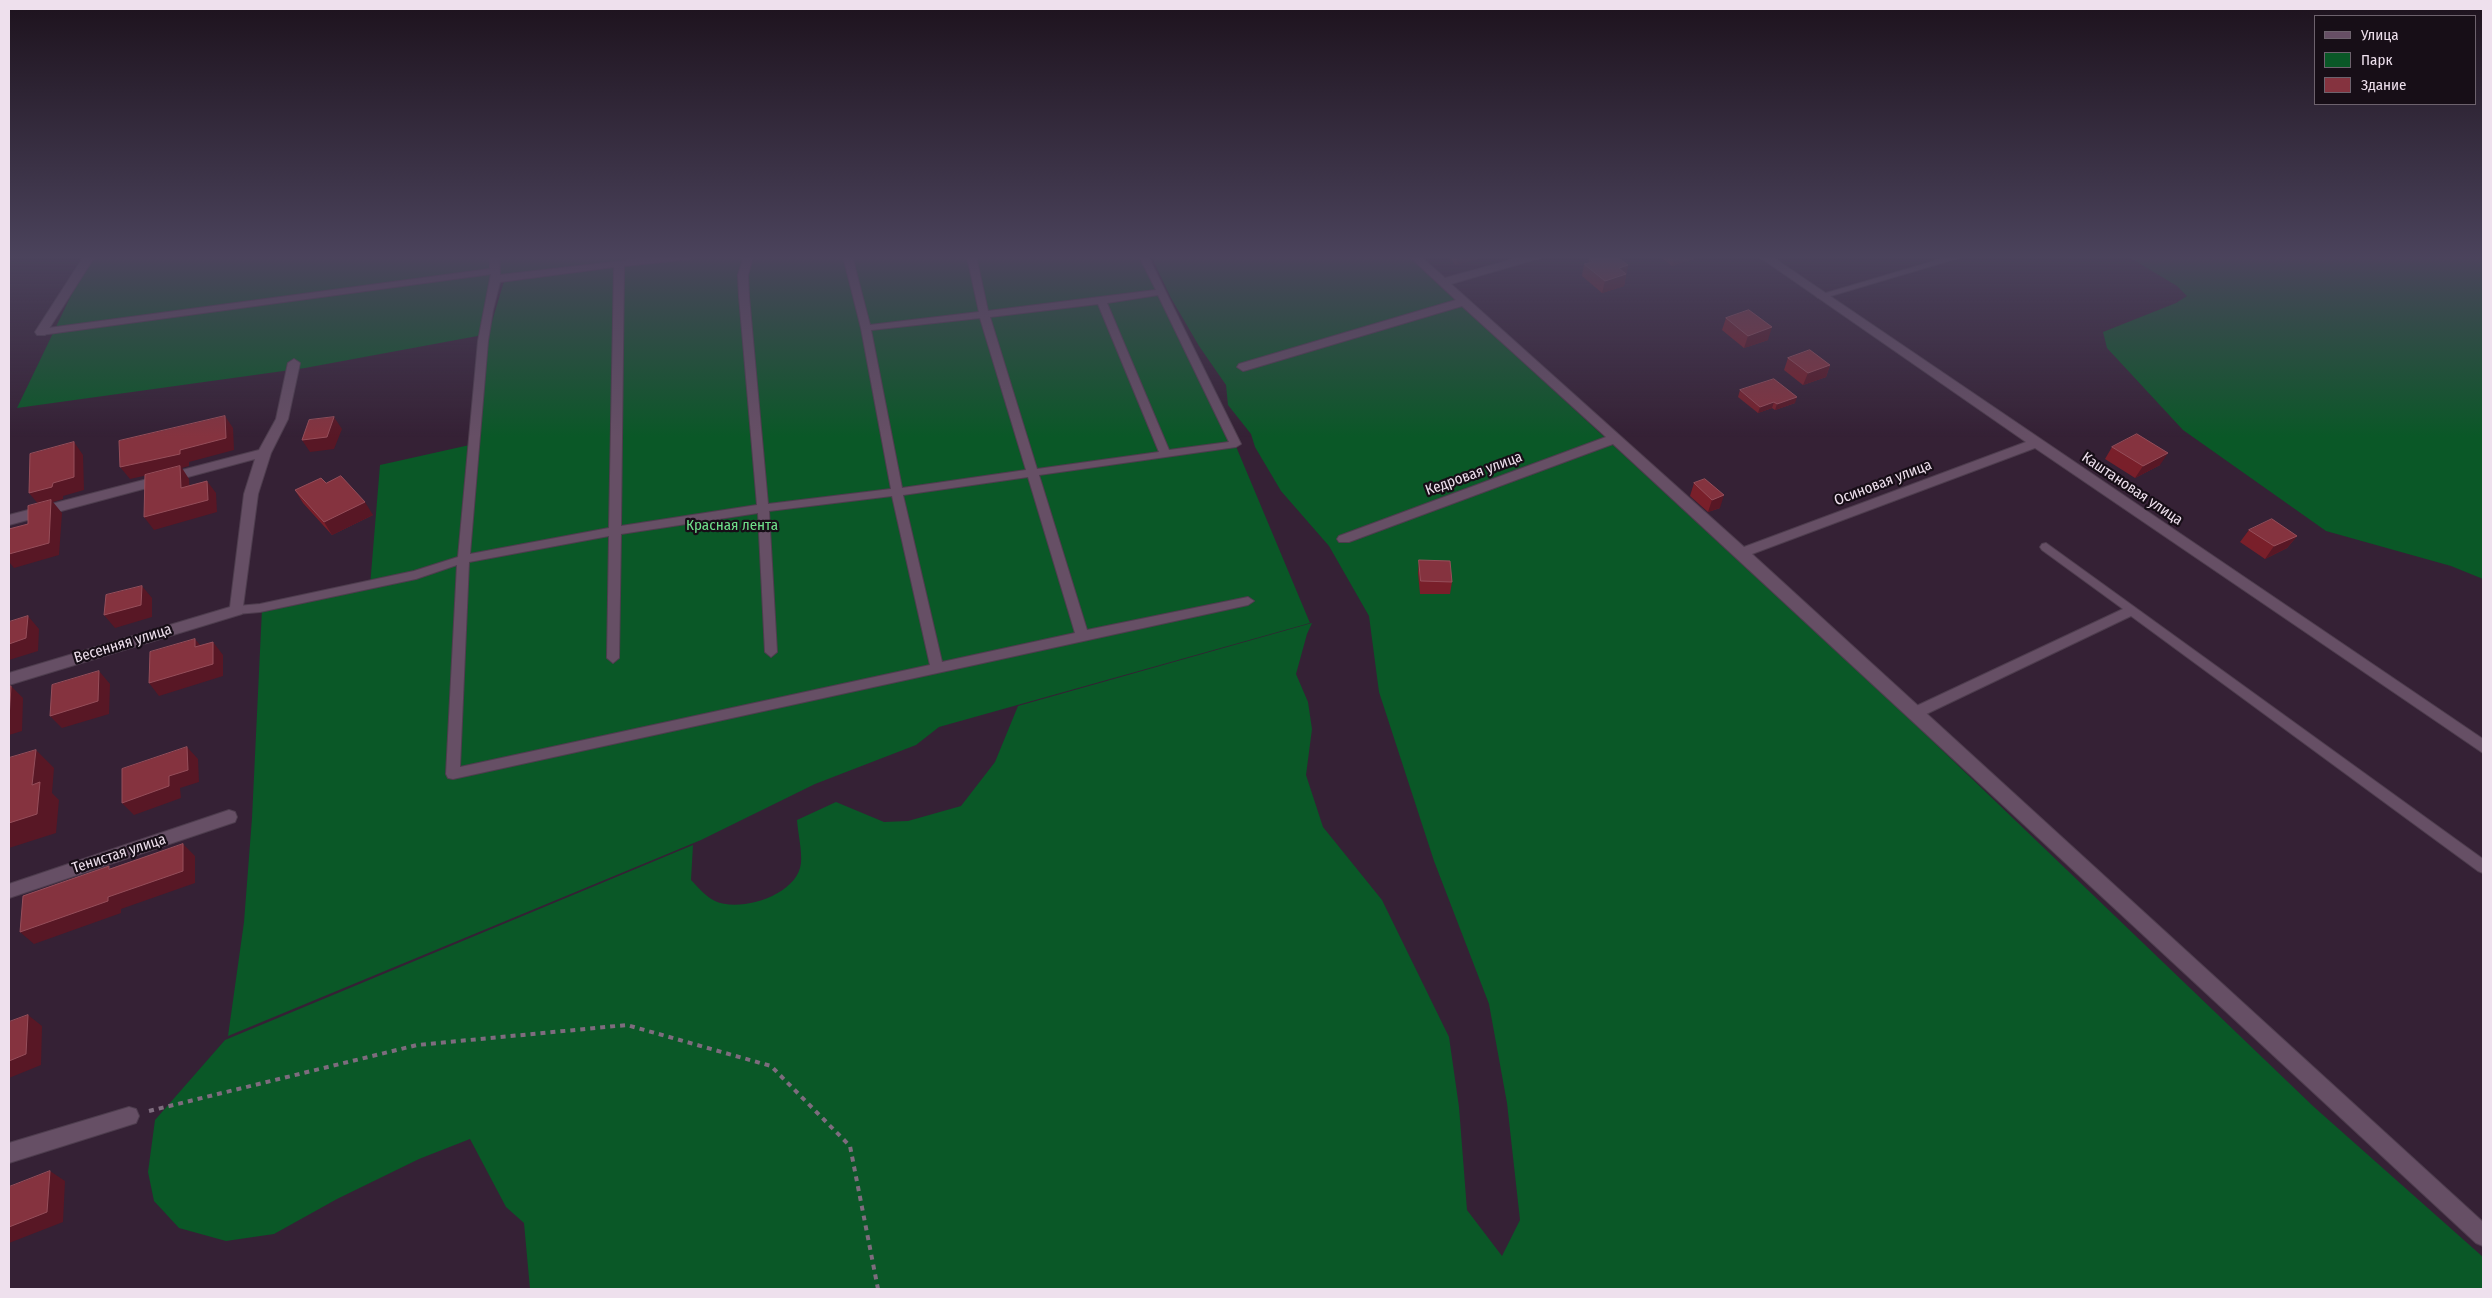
<!DOCTYPE html>
<meta charset="utf-8">
<style>
body{margin:0}
#map{position:relative;width:2492px;height:1298px;overflow:hidden;background:#352135;font-family:"Fira Sans Condensed",sans-serif}
canvas{display:block}
.frame{position:absolute;inset:0;border:10px solid #eee0ed;pointer-events:none}
.legend{position:absolute;left:2314px;top:15px;width:162px;height:90px;box-sizing:border-box;background:#170e17;border:1px solid #6d626d;margin:0;padding:6px 9px;list-style:none;font-size:15px;color:#eee0ed}
.legend li{display:flex;align-items:center;gap:10px;height:25px}
.legend b{width:25px;border:1px solid #6d626d}
</style>
<div id="map">
<canvas width="2492" height="1298"></canvas>
<div class="frame"></div>
<ul class="legend">
<li><b style="height:6px;background:#664f65"></b>Улица</li>
<li><b style="height:14px;background:#0a5827"></b>Парк</li>
<li><b style="height:14px;background:#85333f"></b>Здание</li>
</ul>
</div>
<script>
const c = document.querySelector('canvas').getContext('2d');
c.lineJoin = 'round';
function fill(path, color) {
  c.fillStyle = color;
  c.fill(path, 'evenodd');
}
function stroke(path, color, width, dash) {
  c.strokeStyle = color;
  c.lineWidth = width;
  c.lineCap = dash ? 'butt' : 'round';
  c.setLineDash(dash || []);
  c.stroke(path);
}
function label(font, color, halo, rows, align = 'center') {
  c.font = font + ' "Fira Sans Condensed",sans-serif';
  c.lineWidth = 4.5;
  c.setLineDash([]);
  c.textBaseline = 'middle';
  c.strokeStyle = halo;
  c.fillStyle = color;
  for (const [text, x, y, turn = 0] of rows) {
    c.save();
    c.translate(x, y);
    c.rotate((+turn || 0) * Math.PI / 180);
    c.textAlign = isNaN(turn) ? turn : align;
    if (halo) c.strokeText(text, 0, 0);
    c.fillText(text, 0, 0);
    c.restore();
  }
}
const green = new Path2D(`
 M 90,256 L 674,256 L 503,277 L 483,335 L 305,368 L 17,408 Z
 M 709,256 L 1142,256 L 1235,444 L 1310,623 L 939,727 L 916,745 L 815,784 L 701,840 L 228,1036 L 244,922 L 252,818 L 262,609 L 370,586 L 380,465 L 474,444 L 488,335 L 505,278 Z
 M 1151,256 L 1408,256 L 1895,705 L 2314,1107 L 2483,1257 L 2483,1289 L 530,1289 L 524,1223 L 506,1207 L 470,1139 L 419,1159 L 337,1199 L 274,1234 L 226,1241 L 179,1228 L 154,1201 L 148,1172 L 155,1120 L 225,1040 L 693,845 L 691,880 C 698,887 706,897 715,901 C 740,913 798,895 801,863 C 802,850 798,834 797,820 L 836,802 L 884,822 L 908,821 L 961,806 L 995,762 L 1018,706 L 1312,623 L 1307,634 L 1296,674 L 1308,702 L 1312,729 L 1306,775 L 1323,827 L 1382,900 L 1449,1037 L 1459,1107 L 1467,1210 L 1502,1256 L 1520,1220 L 1507,1103 L 1489,1004 L 1434,861 L 1379,692 L 1369,616 L 1329,546 L 1281,491 L 1255,447 L 1251,434 L 1228,405 L 1226,385 L 1199,346 L 1171,298 Z
 M 2127,256 L 2483,256 L 2483,579 L 2451,566 L 2326,531 L 2183,430 L 2107,348 L 2103,332 L 2176,303 L 2187,296 L 2177,286 Z`);
const path = new Path2D(`
 M 149,1111 L 417,1045 L 627,1025 L 771,1066 L 850,1146 L 878,1289`);
const lane = new Path2D(`
 M 490,256 L 499,256 L 500,275 L 667,256 L 694,256 L 689,259 L 624,266 L 621,526 L 757,505 L 739,296 L 738,275 L 744,256 L 753,256 L 748,275 L 749,296 L 768,504 L 891,489 L 861,328 L 843,256 L 852,256 L 870,325 L 979,312 L 967,256 L 976,256 L 988,311 L 1156,290 L 1139,256 L 1148,256 L 1241,444 L 1236,447 L 1039,475 L 1087,630 L 1248,597 L 1254,601 L 1248,605 L 453,779 L 448,778 L 446,774 L 457,565 L 416,579 L 260,612 L 237,614 L 231,610 L 237,606 L 260,604 L 414,571 L 458,557 L 478,341 L 491,274 L 41,335 L 36,332 L 41,329 L 490,269 ZM 614,267 L 609,528 L 470,554 L 488,341 L 493,310 L 500,282 ZM 1158,295 L 1229,442 L 1169,450 L 1107,303 ZM 1098,304 L 1159,452 L 1037,469 L 990,317 ZM 980,318 L 1026,470 L 902,488 L 871,330 ZM 1028,477 L 1075,633 L 942,662 L 903,495 ZM 892,496 L 930,665 L 460,767 L 469,562 L 609,536 L 607,658 L 613,663 L 619,658 L 621,534 L 758,513 L 765,652 L 771,657 L 777,652 L 769,511 Z
 M 1951,256 L 1965,256 L 1824,298 L 1818,298 L 1816,296 Z
 M 2046,543 L 2483,859 L 2483,873 L 2478,871 L 2131,616 L 1920,717 L 1910,717 L 1908,713 L 1910,709 L 2123,609 L 2042,550 L 2040,547 L 2042,544 Z`);
const street = new Path2D(`
 M 84,256 L 95,256 L 45,335 L 37,335 L 35,332 Z
 M 1409,256 L 1420,256 L 1445,278 L 1525,256 L 1541,256 L 1540,258 L 1451,284 L 1744,547 L 2026,442 L 1758,256 L 1771,256 L 2483,739 L 2483,753 L 2035,448 L 1752,554 L 2483,1222 L 2483,1246 L 2476,1243 L 1613,444 L 1349,542 L 1339,542 L 1337,539 L 1339,536 L 1606,437 L 1462,306 L 1247,370 L 1243,371 L 1237,367 L 1239,364 L 1456,300 Z
 M 294,359 L 300,363 L 288,419 L 271,453 L 258,494 L 242,614 L 9,685 L 9,673 L 230,607 L 244,494 L 255,459 L 9,525 L 9,515 L 259,450 L 276,419 L 288,363 Z
 M 229,810 L 235,812 L 237,817 L 235,822 L 9,898 L 9,884 Z
 M 129,1107 L 136,1109 L 139,1116 L 136,1123 L 9,1163 L 9,1143 Z`);
const wall = new Path2D(`
 M 1447,256 L 1481,256 L 1480,258 L 1456,265 Z
 M 1659,256 L 1695,256 L 1694,259 L 1672,266 Z
 M 1589,258 L 1628,265 L 1624,286 L 1602,293 L 1582,276 L 1584,264 L 1588,263 Z
 M 1726,318 L 1768,340 L 1744,348 L 1722,330 Z
 M 1788,358 L 1830,365 L 1826,377 L 1803,385 L 1784,370 Z
 M 1740,390 L 1795,403 L 1775,410 L 1772,408 L 1758,413 L 1738,397 Z
 M 2112,447 L 2160,465 L 2135,478 L 2105,459 Z
 M 1705,479 L 1720,508 L 1708,512 L 1690,496 L 1694,483 Z
 M 326,483 L 373,515 L 332,535 L 303,503 L 295,490 Z
 M 2249,530 L 2297,536 L 2287,548 L 2265,559 L 2240,542 Z
 M 1419,560 L 1452,582 L 1450,594 L 1420,594 L 1418,573 Z`);
const shadedWall = new Path2D(`
 M 1458,256 L 1481,256 L 1480,258 L 1456,265 Z
 M 1674,256 L 1695,256 L 1694,259 L 1672,266 Z
 M 1628,265 L 1624,286 L 1602,293 L 1605,281 L 1619,268 Z
 M 1772,327 L 1768,340 L 1744,348 L 1748,336 Z
 M 1830,365 L 1826,377 L 1803,385 L 1808,373 Z
 M 1797,397 L 1795,403 L 1775,410 L 1777,404 Z
 M 1774,402 L 1772,408 L 1758,413 L 1760,407 Z
 M 225,416 L 233,428 L 234,450 L 189,462 L 189,466 L 182,468 L 189,479 L 190,500 L 181,488 L 180,468 L 130,479 L 120,467 L 180,450 Z
 M 334,417 L 342,429 L 334,449 L 310,452 L 302,440 Z
 M 74,442 L 83,455 L 84,490 L 63,496 L 63,499 L 53,502 L 62,513 L 59,555 L 14,568 L 9,562 L 9,554 L 39,505 L 29,493 L 53,483 Z
 M 2168,453 L 2160,465 L 2135,478 L 2143,466 Z
 M 207,481 L 216,493 L 217,512 L 154,530 L 144,517 Z
 M 1724,495 L 1720,508 L 1708,512 L 1712,500 Z
 M 365,502 L 373,515 L 332,535 L 324,522 Z
 M 2297,536 L 2287,548 L 2265,559 L 2274,546 Z
 M 142,586 L 152,598 L 152,617 L 115,628 L 104,615 Z
 M 28,616 L 39,629 L 38,651 L 9,660 L 9,644 Z
 M 195,639 L 205,651 L 195,647 Z
 M 213,642 L 223,655 L 223,676 L 159,696 L 149,683 Z
 M 99,671 L 110,684 L 109,714 L 62,728 L 50,716 Z
 M 11,686 L 23,698 L 22,731 L 9,735 Z
 M 187,747 L 198,759 L 199,782 L 180,788 L 181,798 L 134,815 L 122,803 L 169,776 Z
 M 36,750 L 54,768 L 52,793 L 59,800 L 56,833 L 9,848 L 9,823 L 32,785 Z
 M 183,844 L 195,856 L 195,883 L 121,909 L 121,913 L 34,944 L 20,932 L 108,897 Z
 M 28,1015 L 42,1026 L 41,1065 L 9,1078 L 9,1061 Z
 M 50,1171 L 65,1181 L 63,1222 L 9,1243 L 9,1227 Z`);
const building = new Path2D(`
 M 1596,256 L 1616,256 L 1628,265 L 1619,268 L 1626,274 L 1605,281 L 1584,264 L 1593,262 L 1589,258 Z
 M 1749,310 L 1772,327 L 1748,336 L 1726,318 Z
 M 1810,350 L 1830,365 L 1808,373 L 1788,358 Z
 M 1774,379 L 1797,397 L 1777,404 L 1774,402 L 1760,407 L 1740,390 Z
 M 225,416 L 226,438 L 180,450 L 180,454 L 120,467 L 119,441 Z
 M 334,417 L 327,437 L 302,440 L 309,420 Z
 M 2137,434 L 2168,453 L 2143,466 L 2112,447 Z
 M 74,442 L 74,477 L 53,483 L 52,487 L 29,493 L 30,454 Z
 M 180,466 L 181,488 L 207,481 L 208,500 L 144,517 L 145,475 Z
 M 341,476 L 365,502 L 324,522 L 295,490 L 321,478 L 326,483 Z
 M 1705,479 L 1724,495 L 1712,500 L 1694,483 Z
 M 51,500 L 49,543 L 9,554 L 9,529 L 28,524 L 28,506 Z
 M 2272,519 L 2297,536 L 2274,546 L 2249,530 Z
 M 1419,560 L 1450,561 L 1452,582 L 1421,581 Z
 M 142,586 L 141,605 L 104,615 L 106,595 Z
 M 28,616 L 26,638 L 9,644 L 9,622 Z
 M 195,639 L 195,647 L 213,642 L 213,664 L 149,683 L 150,652 Z
 M 99,671 L 98,701 L 50,716 L 52,685 Z
 M 9,686 L 11,686 L 9,719 Z
 M 187,747 L 188,770 L 169,776 L 169,786 L 122,803 L 122,769 Z
 M 36,750 L 32,785 L 40,782 L 37,814 L 9,823 L 9,758 Z
 M 183,844 L 183,871 L 108,897 L 108,901 L 20,932 L 23,896 L 109,866 L 109,869 Z
 M 28,1015 L 26,1054 L 9,1061 L 9,1022 Z
 M 50,1171 L 47,1212 L 9,1227 L 9,1187 Z`);
const streetNames = [
 ["Кедровая улица",1474,474,-20],
 ["Осиновая улица",1883,483,-21],
 ["Каштановая улица",2132,489,34],
 ["Весенняя улица",123,644,-17],
 ["Тенистая улица",119,854,-18]
];
const parkNames = [
 ["Красная лента",732,526]
];
fill(green, '#0a5827');
stroke(lane, '#4e3d4e', 2);
stroke(street, '#4e3d4e', 2);
stroke(path, '#7e6c7e', 4, [5, 5]);
fill(lane, '#664f65');
fill(street, '#664f65');
fill(wall, '#791f2a');
fill(shadedWall, '#581725');
fill(building, '#85333f');
stroke(building, '#964e5a', 1);
const sky = c.createLinearGradient(0, 0, 0, 437);
sky.addColorStop(0, '#1d121d');
sky.addColorStop(0.59, '#4b435c');
sky.addColorStop(1, '#4b435c00');
c.fillStyle = sky;
c.fillRect(0, 0, 2492, 437);
label('15px', '#eee0ed', '#170e17', streetNames);
label('15px', '#6fe08b', '#170e17', parkNames);
</script>
